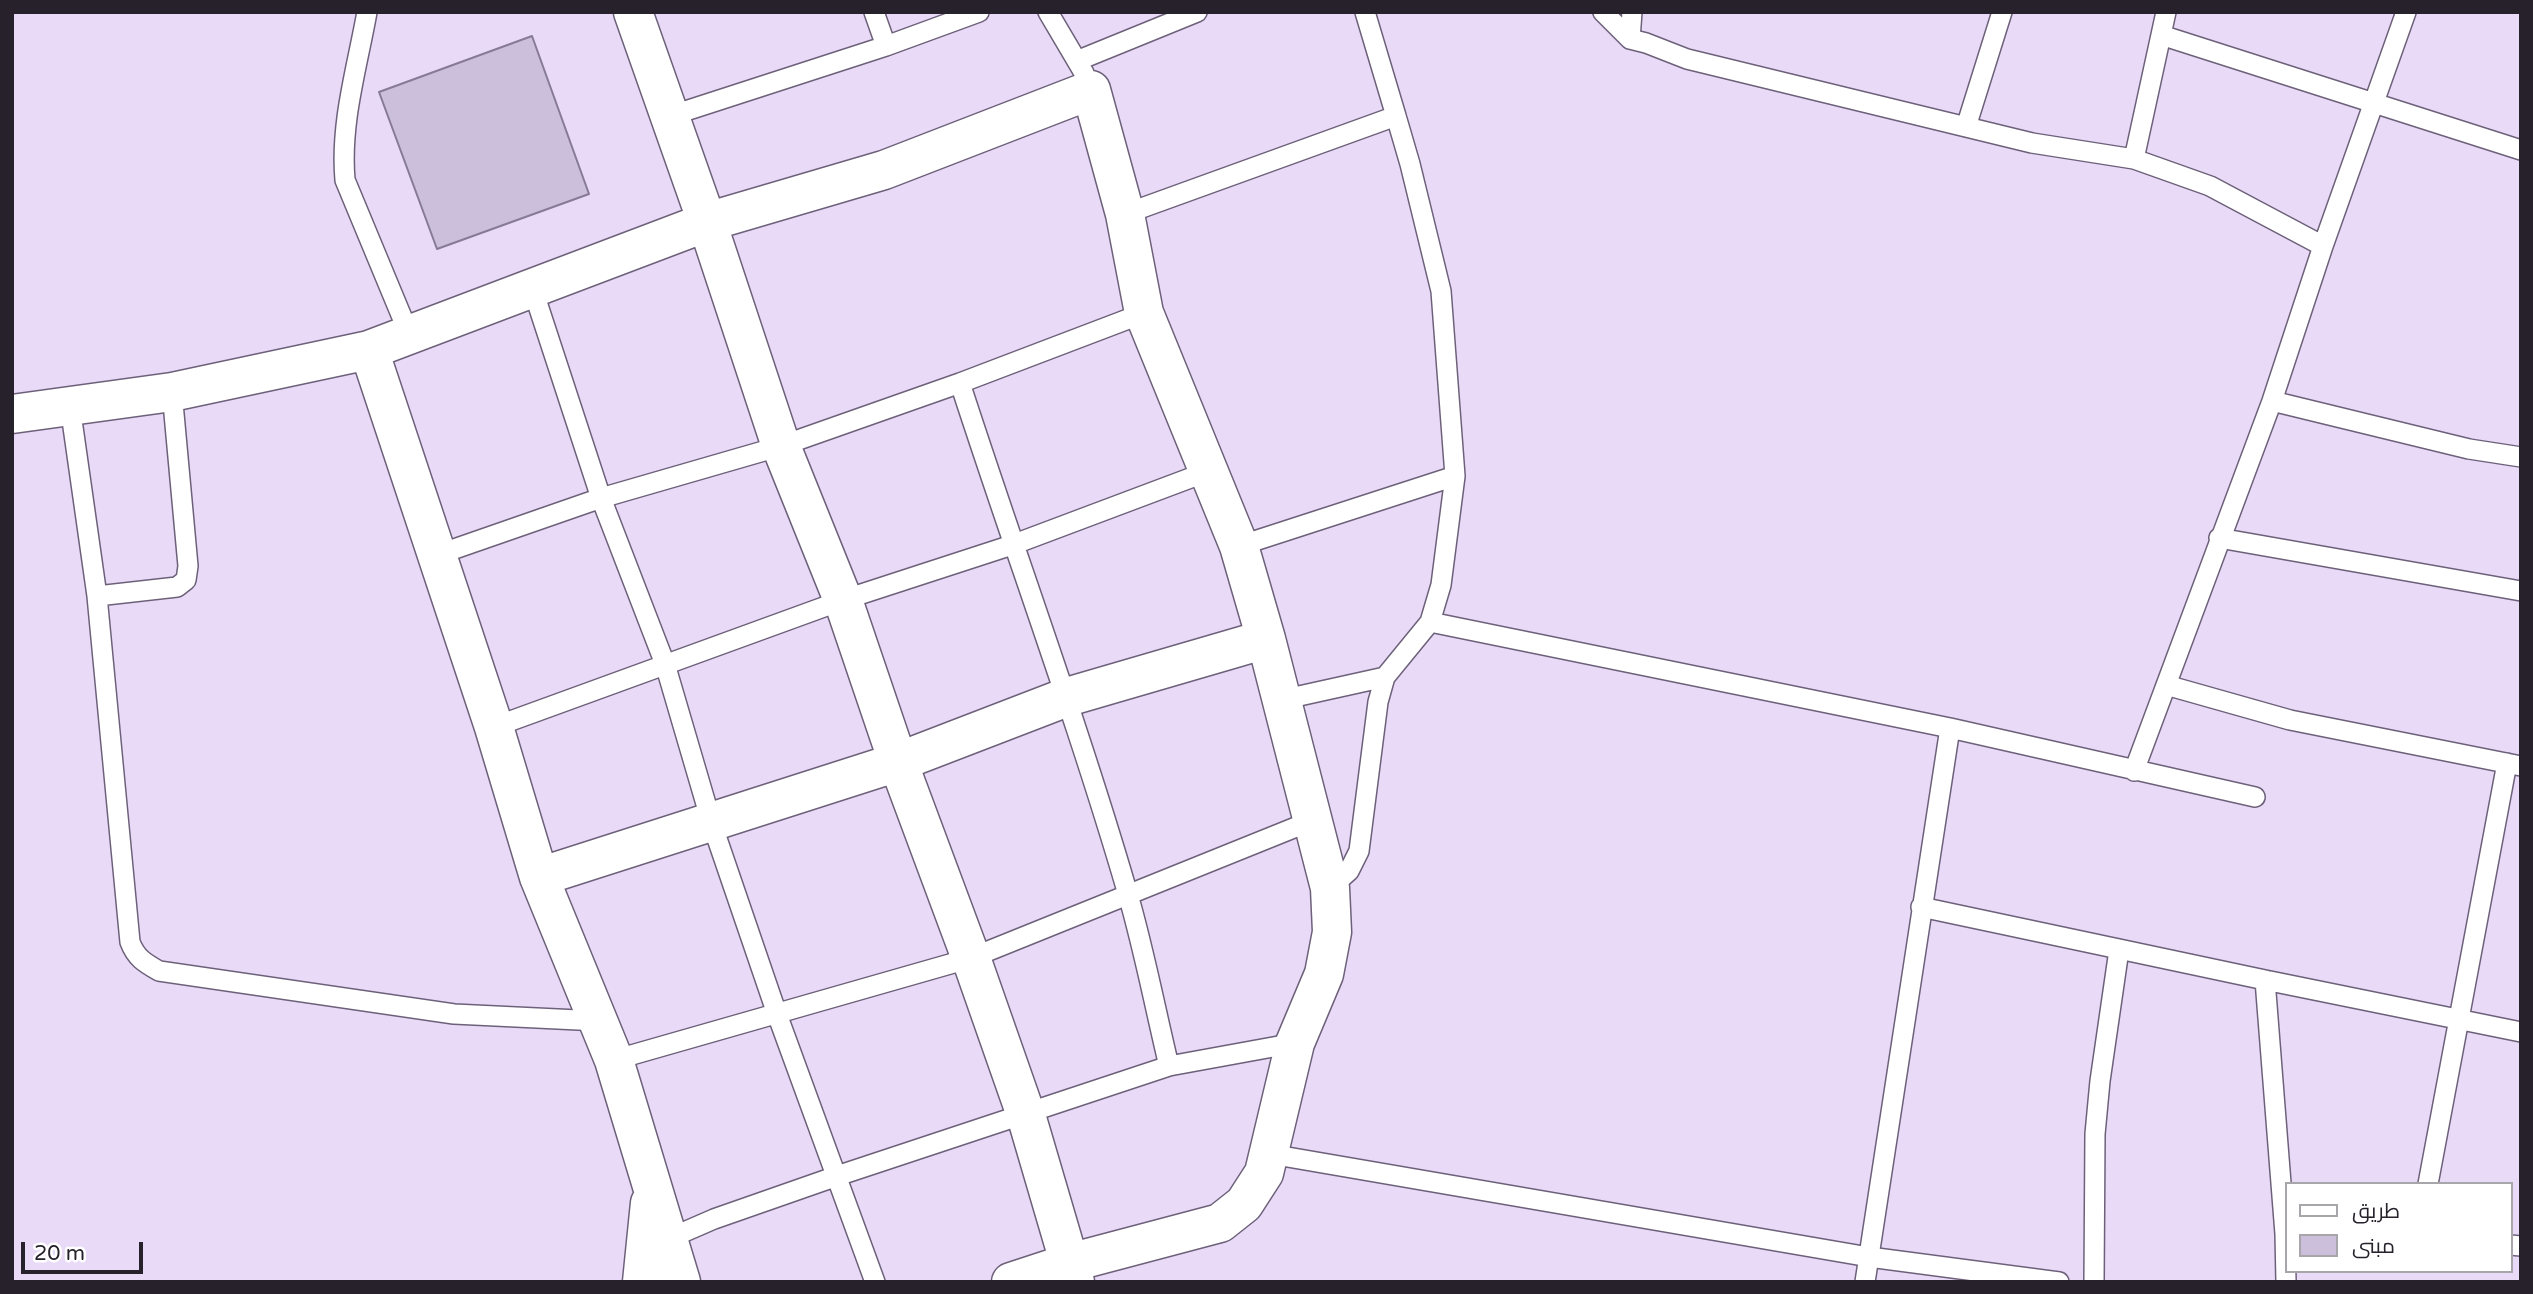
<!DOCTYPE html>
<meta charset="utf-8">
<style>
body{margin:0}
#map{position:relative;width:2533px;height:1294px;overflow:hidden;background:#e9dbf8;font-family:"Varela Round",Cairo,sans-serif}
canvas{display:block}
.frame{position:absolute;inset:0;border:14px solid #26212b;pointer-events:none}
.legend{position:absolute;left:2285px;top:1182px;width:228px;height:91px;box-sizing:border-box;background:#fff;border:2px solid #a8a6aa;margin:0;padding:9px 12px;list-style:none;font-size:21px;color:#26212b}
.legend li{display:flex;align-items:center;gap:14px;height:35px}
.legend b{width:35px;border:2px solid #a8a6aa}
.scale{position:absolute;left:21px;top:1242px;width:122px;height:32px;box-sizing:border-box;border:4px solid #26212b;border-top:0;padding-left:9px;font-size:21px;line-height:24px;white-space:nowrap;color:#26212b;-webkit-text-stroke:5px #fff;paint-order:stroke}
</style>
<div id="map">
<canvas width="2533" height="1294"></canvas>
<div class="frame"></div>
<ul class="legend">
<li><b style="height:9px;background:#fff"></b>طريق</li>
<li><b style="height:19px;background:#ccbfdb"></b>مبنى</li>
</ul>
<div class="scale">20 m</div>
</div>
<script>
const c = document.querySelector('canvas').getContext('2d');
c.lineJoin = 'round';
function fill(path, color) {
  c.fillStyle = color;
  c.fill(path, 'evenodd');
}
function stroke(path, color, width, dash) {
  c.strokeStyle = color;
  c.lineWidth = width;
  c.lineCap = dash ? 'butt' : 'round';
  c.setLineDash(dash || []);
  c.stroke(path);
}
const building = new Path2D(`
 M 532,36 L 589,194 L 437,249 L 379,92 Z`);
const service = new Path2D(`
 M 367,12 C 357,68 340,123 345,180 L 409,334
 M 874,12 L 886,46
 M 1048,12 L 1084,73
 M 1365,12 L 1396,116
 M 1603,12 L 1630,39 L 1646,43 L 1687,59 L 2032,143 L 2134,159 L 2210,186 L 2323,246
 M 2161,35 L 2521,150
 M 1630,39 L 1632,12
 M 1079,60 L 1197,12
 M 670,116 L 886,46 L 979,12
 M 1966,127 L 2002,12
 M 2134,159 L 2166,12
 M 1125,214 L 1396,116 L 1410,164 L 1441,291 L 1455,476 L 1441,585 L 1430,622 L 1385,677 L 1378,702 L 1359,851 L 1349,871 L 1330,888
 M 532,287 L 601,498 L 665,664 L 711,821 L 777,1014 L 875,1282
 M 960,383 C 1015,553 1077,720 1127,891 C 1144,949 1155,1008 1169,1066
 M 2272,401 L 2469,449 L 2521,457
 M 70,406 L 97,596 L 130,942 C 136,958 145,963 159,971 L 454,1014 L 599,1021
 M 2219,538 L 2521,591
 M 1239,546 L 1455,476
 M 437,555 L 601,498 L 781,446 L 960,383 L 1144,313
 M 97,596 L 177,587 L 186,580 L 188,566 L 172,392
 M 1430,622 L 1950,728 L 1865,1282
 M 2166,685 L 2290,720 L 2521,766
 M 1281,700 L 1385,677
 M 494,727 L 843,600 L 1012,545 L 1209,471
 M 1950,728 L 2255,797
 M 2134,771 L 2272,401 L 2323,246 L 2406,12
 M 1921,907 L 2265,980 L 2521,1032
 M 2265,980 L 2285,1234 L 2286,1282
 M 614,1060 L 971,958 L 1311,821
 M 1270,1154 L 1869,1257 L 2059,1282
 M 2428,1184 L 2507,763
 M 668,1239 L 714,1219 L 837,1176 L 1169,1066 L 1295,1043
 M 2510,1245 L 2521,1246
 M 2094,1282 L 2095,1134 L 2100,1081 L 2119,950`);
const minor = new Path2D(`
 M 633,12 L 707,222 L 781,446 L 843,600 L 898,762 L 971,958 L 1026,1115 L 1075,1282
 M 369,350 L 494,727 L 539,877 L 614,1060 L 681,1282
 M 12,414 L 172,392 L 369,350 L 707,222 L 884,170 L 1091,90 L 1125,214 L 1144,313 L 1239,546 L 1266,639 L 1330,888 L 1332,932 L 1324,974 L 1295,1043 L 1264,1173 L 1244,1204 L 1220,1223 L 1069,1263 L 1011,1282
 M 539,877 L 898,762 L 1067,697 L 1266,639
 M 642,1282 L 650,1203`);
fill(building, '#ccbfdb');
stroke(building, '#877a94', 2);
stroke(service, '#6d617a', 22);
stroke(minor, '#6d617a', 41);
stroke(service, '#fff', 19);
stroke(minor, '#fff', 38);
</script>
